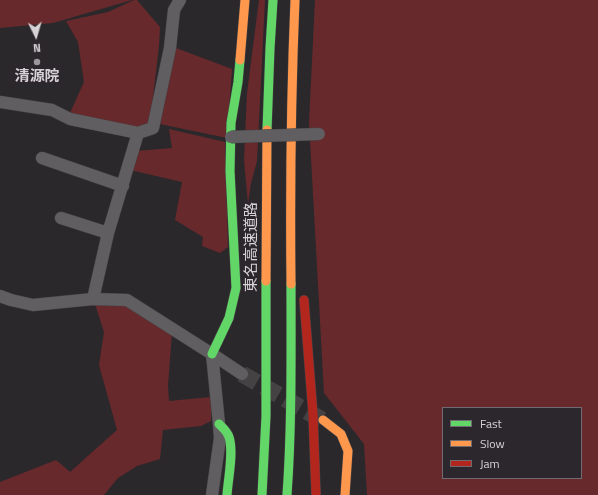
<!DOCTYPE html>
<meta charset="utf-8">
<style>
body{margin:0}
#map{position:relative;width:598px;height:495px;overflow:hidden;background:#2b282b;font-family:"Titillium Web",sans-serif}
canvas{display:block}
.legend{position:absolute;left:442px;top:407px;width:140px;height:72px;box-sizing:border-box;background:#2c272c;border:1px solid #706b70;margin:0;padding:5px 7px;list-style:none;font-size:12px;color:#d6d2d5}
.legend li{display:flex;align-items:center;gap:8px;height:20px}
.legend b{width:20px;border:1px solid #706b70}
.north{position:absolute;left:16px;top:16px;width:40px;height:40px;-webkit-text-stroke:3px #2c272c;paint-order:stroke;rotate:175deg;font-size:11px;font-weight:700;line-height:16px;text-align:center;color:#d6d2d5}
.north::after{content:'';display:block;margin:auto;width:14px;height:18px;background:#d6d2d5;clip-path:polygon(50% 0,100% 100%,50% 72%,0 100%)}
</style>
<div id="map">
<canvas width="598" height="495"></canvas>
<ul class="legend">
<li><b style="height:5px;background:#63d668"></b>Fast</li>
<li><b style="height:5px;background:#ff974d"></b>Slow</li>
<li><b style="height:5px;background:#b3261e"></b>Jam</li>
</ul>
<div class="north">N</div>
</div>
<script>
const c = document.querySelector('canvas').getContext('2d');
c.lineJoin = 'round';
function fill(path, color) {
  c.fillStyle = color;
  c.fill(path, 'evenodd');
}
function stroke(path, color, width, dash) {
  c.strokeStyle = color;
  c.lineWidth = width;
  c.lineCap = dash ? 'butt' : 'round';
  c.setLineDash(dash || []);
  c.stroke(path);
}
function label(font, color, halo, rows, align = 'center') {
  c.font = font + ' "Titillium Web","Noto Sans JP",sans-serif';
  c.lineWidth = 4;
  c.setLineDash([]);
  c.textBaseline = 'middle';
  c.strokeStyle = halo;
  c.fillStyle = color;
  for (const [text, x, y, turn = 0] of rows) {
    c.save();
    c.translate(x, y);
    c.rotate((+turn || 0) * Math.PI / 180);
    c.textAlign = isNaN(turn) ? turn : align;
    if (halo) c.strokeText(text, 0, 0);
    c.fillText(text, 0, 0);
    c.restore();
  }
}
const green = new Path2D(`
 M 0,0 L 132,0 L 53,23 L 0,28 Z
 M 134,0 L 137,0 L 160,27 L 159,46 L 150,122 L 142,128 L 70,113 L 84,82 L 78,42 L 66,21 L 108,12 Z
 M 259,0 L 265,0 L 257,161 L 251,183 L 248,204 L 244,160 L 247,93 Z
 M 315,0 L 598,0 L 598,495 L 367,495 L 364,444 L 324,393 L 309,122 ZM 443,408 L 581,408 L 581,478 L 443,478 Z
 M 176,48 L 232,69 L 227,138 L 155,123 Z
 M 169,129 L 225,142 L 228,247 L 220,253 L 202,246 L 203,237 L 175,220 L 182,182 L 130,170 L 136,151 L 172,148 Z
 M 122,302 L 172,332 L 168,386 L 169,401 L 211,397 L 211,421 L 201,426 L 163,430 L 160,459 L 137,466 L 118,478 L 104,495 L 0,495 L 0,482 L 56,460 L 69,471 L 70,472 L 117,430 L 99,365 L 104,332 L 95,304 Z`);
const secondaryTunnel = new Path2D(`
 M 242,374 L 322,420`);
const street = new Path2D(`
 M 0,102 L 52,110 L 70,119 L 138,133 L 153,128 L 170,48 L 174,10 L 180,0
 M 42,158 L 123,186
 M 61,218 L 108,233
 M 0,296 L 11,300 L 33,305 L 93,299 L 127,300 L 212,354 L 242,374
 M 93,299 L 108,233 L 138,133
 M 212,495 L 220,438 L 219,424 L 212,354`);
const fast = new Path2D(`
 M 267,130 L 270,48 L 273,0
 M 212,354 L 229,318 L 236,288 L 230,171 L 231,123 L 238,82 L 240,60
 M 219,424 C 223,428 227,431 229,437 C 234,452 228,479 227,495
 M 262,495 L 266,416 L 266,281
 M 287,495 C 292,425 291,354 291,284`);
const slow = new Path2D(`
 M 240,60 L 245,0
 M 266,281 L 267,130
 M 291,284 C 290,189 291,95 295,0
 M 323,420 L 341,434 L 348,451 L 345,495`);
const jam = new Path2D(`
 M 304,300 L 313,414 L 316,495`);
const streetBridge = new Path2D(`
 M 231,137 L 319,134`);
const markers = [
 [37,62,4,"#9a969a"]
];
const poiNames = [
 ["清源院",37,77]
];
const streetNames = [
 ["東名高速道路",252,247,-90]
];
fill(green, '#67292c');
stroke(secondaryTunnel, '#454244', 17, [17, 8]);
stroke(street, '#464446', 13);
stroke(fast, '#464446', 10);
stroke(slow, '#464446', 10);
stroke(jam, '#464446', 10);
stroke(street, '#605e60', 12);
stroke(fast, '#63d668', 9);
stroke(slow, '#ff974d', 9);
stroke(jam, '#b3261e', 9);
stroke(streetBridge, '#464446', 13, []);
stroke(streetBridge, '#605e60', 12);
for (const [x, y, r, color] of markers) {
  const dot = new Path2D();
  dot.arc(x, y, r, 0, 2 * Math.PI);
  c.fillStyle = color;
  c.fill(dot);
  stroke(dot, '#2c272c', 1.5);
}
label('bold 15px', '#d6d2d5', '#2c272c', poiNames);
label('15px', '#d6d2d5', '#2c272c', streetNames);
</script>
